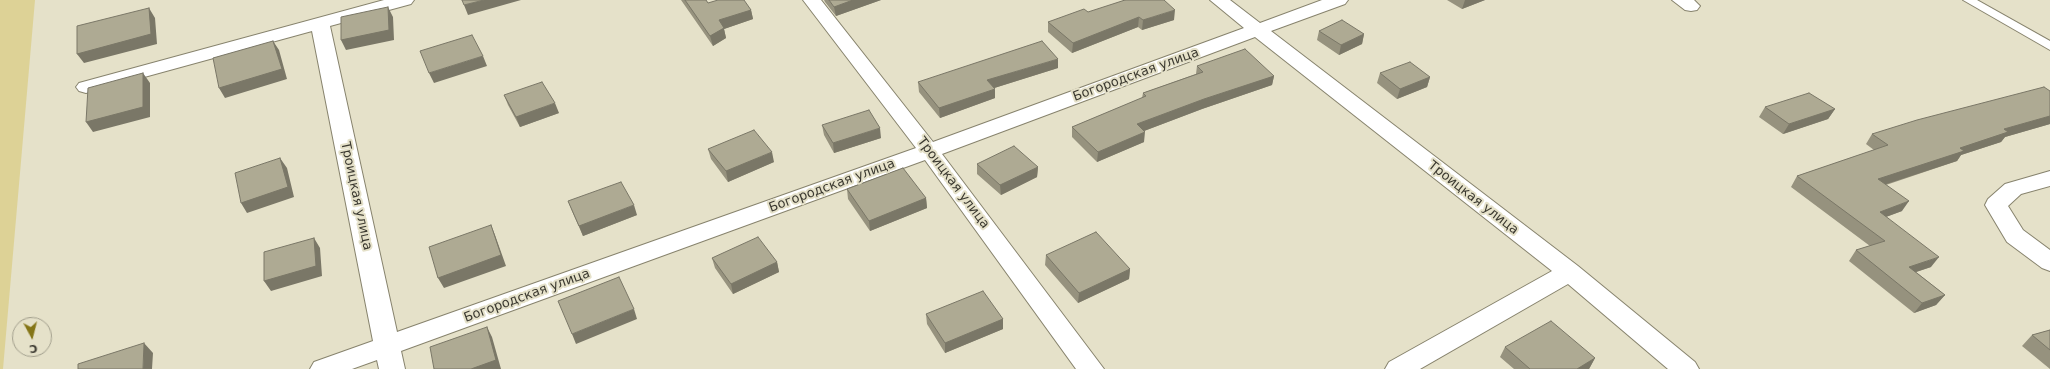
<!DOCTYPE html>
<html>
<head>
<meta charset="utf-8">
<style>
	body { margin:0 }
	#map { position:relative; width:2050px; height:369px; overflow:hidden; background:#e5e1c9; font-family:"DejaVu Sans",sans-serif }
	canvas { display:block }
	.north { position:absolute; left:12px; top:317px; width:40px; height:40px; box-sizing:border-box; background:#e5e1c9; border:1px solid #a19e8c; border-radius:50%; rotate:173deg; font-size:11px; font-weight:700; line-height:16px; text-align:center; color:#3b3930 }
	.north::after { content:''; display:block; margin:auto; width:14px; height:18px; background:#847517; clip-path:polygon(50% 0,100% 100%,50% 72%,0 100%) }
</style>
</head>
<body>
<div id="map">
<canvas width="2050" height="369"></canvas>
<div class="north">С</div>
</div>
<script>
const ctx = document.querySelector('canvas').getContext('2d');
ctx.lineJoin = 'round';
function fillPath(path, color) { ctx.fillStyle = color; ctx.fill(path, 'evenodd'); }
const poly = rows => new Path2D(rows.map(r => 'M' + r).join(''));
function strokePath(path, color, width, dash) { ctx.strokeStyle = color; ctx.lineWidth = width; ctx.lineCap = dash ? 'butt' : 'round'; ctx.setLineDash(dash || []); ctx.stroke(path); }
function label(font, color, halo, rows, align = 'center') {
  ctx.font = font + ' "DejaVu Sans",sans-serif'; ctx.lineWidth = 4; ctx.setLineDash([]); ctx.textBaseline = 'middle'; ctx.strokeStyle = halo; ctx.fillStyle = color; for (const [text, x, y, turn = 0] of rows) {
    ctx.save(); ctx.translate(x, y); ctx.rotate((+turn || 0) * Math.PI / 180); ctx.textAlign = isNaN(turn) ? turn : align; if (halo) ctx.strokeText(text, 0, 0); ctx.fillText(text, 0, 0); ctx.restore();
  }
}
const green = poly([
	[0,0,35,0,3,369,0,369]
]);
const service = poly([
	[1963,0,1977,0,2050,41,2050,50,1963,0]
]);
const minor = poly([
	[384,0,414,0,411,4,330,26,397,332,916,148,803,0,821,0,933,142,1244,28,1210,0,1230,0,1260,23,1322,0,1348,0,1345,4,1271,31,1578,266,1695,362,1699,369,1668,369,1568,284,1420,369,1385,369,1389,362,1552,271,1255,37,942,154,1104,369,1076,369,925,160,401,351,405,369,379,369,377,360,352,369,310,369,314,362,373,341,312,31,86,93,79,91,76,87,79,83,384,0],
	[1672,0,1694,0,1700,6,1697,10,1691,11,1685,10,1672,0],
	[2050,171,2050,186,2021,194,2008,206,2023,230,2050,250,2050,271,2042,268,2007,242,1985,205,1988,199,2005,184,2050,171]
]);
const wall = poly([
	[681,0,706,0,708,3,751,10,753,19,724,29,726,38,713,46],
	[824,0,881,0,836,16,825,2],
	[1447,0,1485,0,1462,9],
	[1088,12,1174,20,1142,30,1138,27,1072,53,1048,32,1048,22],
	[1319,31,1364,34,1362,44,1339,55,1317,40],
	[1197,66,1274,76,1272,85,1202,109,1144,131,1144,142,1097,162,1072,137,1072,127,1142,98,1143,93,1196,74],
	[1058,68,994,88,995,98,940,118,919,92,918,82],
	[1380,73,1430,77,1427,87,1397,99,1377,83],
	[2050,91,2050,124,2005,137,2001,142,1961,155,1957,161,1886,185,1902,211,1886,217,1931,267,1916,272,1945,295,1936,305,1914,313,1849,261,1856,250,1870,246,1791,187,1797,176,1874,150,1866,144,1872,134],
	[504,95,559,113,520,127,508,105],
	[1765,107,1835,109,1828,119,1783,134,1759,117],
	[822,125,881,138,834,153,824,135],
	[708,149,774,162,728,182,711,159],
	[977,164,1038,167,1037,177,1001,195,977,174],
	[847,189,926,198,927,208,870,231,848,199],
	[568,201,637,215,583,236,572,211],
	[1046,255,1130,269,1129,279,1078,303,1045,265],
	[712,258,777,262,779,272,733,294,715,268],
	[926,314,1003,319,1003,329,945,353,927,324],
	[2050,330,2050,369,2022,346,2032,335],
	[1505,347,1595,358,1589,369,1514,369,1500,357]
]);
const shadedWall = poly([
	[484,0,521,0,468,15,464,5],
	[853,0,881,0,836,16,834,7],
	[1465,0,1485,0,1462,9],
	[388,7,393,17,394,40,346,50,341,40],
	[149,8,155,18,157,44,84,63,77,54],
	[751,10,753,19,724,29,726,38,713,46,710,36,719,20],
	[1175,10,1174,20,1142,30,1143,20],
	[1139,17,1138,27,1072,53,1073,43],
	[1364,34,1362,44,1339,55,1341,45],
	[273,41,279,50,287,79,225,98,219,88],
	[483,56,487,66,434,83,429,73],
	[1058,59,1058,68,988,90,987,80],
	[143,73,150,83,150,117,93,132,86,122],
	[1274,76,1272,85,1202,109,1136,134,1137,124,1204,99],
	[1430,77,1427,87,1397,99,1400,89],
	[995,89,995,98,940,118,939,108],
	[555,103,559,113,520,127,516,117],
	[1835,109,1828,119,1783,134,1789,124],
	[2050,116,2050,124,2005,137,2001,142,1961,155,1957,161,1871,189,1878,179,1960,148,2004,129],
	[880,128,881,138,834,153,833,143],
	[1145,132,1144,142,1097,162,1098,152],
	[772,152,774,162,728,182,726,171],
	[280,158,287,168,294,197,247,213,241,203],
	[1038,167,1037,177,1001,195,1000,185],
	[926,198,927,208,870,231,869,221],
	[1909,201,1902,211,1872,222,1880,212],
	[634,205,637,215,583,236,579,226],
	[491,225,495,235,506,266,444,288,438,278],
	[314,238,320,248,322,276,271,291,264,281],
	[1939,257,1931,267,1901,277,1909,267],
	[777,262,779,272,733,294,731,284],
	[1130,269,1129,279,1078,303,1079,293],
	[1945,295,1936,305,1914,313,1922,303],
	[634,309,637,319,576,344,572,334],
	[1003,319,1003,329,945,353,945,343],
	[487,327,492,337,501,369,471,369],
	[144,343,153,353,152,369,143,369],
	[1595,358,1589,369,1577,369]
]);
const building = poly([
	[462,0,484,0,464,5,462,0],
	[685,0,706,0,708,3,718,0,744,0,751,10,719,20,724,28,710,36,685,0],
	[829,0,853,0,834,7,829,0],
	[1125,0,1164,0,1175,10,1143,20,1139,17,1073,43,1048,22,1084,9,1088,12,1125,0],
	[388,7,389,30,341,40,341,17,388,7],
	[149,8,151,34,77,54,77,26,149,8],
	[1342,20,1364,34,1341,45,1319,31,1342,20],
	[472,35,483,56,429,73,420,51,472,35],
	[273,41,282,69,219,88,213,58,273,41],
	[1042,41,1058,59,987,80,995,89,939,108,918,82,1042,41],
	[1245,49,1274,76,1204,99,1137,124,1145,132,1098,152,1072,127,1146,96,1143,93,1203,72,1197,66,1245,49],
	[1410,62,1430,77,1400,89,1380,73,1410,62],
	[143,73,143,107,86,122,88,88,143,73],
	[542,82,555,103,516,117,504,95,542,82],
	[2044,87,2050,91,2050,116,2004,129,2008,132,1960,148,1964,151,1878,179,1909,201,1880,212,1939,257,1909,267,1945,295,1922,303,1856,250,1885,241,1797,176,1888,145,1872,134,1917,120,2044,87],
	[1809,93,1835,109,1789,124,1765,107,1809,93],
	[869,110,880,128,833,143,822,125,869,110],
	[754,130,772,152,726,171,708,149,754,130],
	[1014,146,1038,167,1000,185,977,164,1014,146],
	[280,158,288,187,241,203,235,173,280,158],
	[903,168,926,198,869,221,847,189,903,168],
	[621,182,634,205,579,226,568,201,621,182],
	[491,225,501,255,438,278,429,247,491,225],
	[1096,232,1130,269,1079,293,1046,255,1096,232],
	[758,237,777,262,731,284,712,258,758,237],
	[314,238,316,266,264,281,264,252,314,238],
	[619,277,634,309,572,334,558,301,619,277],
	[983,291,1003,319,945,343,926,314,983,291],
	[1551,321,1595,358,1577,369,1530,369,1505,347,1551,321],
	[487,327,496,360,471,369,434,369,430,347,487,327],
	[2050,330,2050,350,2032,335,2050,330],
	[144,343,143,369,78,369,78,364,144,343]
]);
const streetNames = [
	["Богородская улица",1136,75,-20],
	["Троицкая улица",953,183,53],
	["Богородская улица",832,186,-20],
	["Троицкая улица",356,196,78],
	["Троицкая улица",1473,198,38],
	["Богородская улица",527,296,-20]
];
fillPath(green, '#ddd296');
strokePath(service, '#87836d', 2);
strokePath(minor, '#87836d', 2);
fillPath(service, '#fff');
fillPath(minor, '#fff');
fillPath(wall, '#96927e');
fillPath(shadedWall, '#7a7767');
fillPath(building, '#aeaa93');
strokePath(building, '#7a7767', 1);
label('13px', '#3b3930', '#e5e1c9', streetNames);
</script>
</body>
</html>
